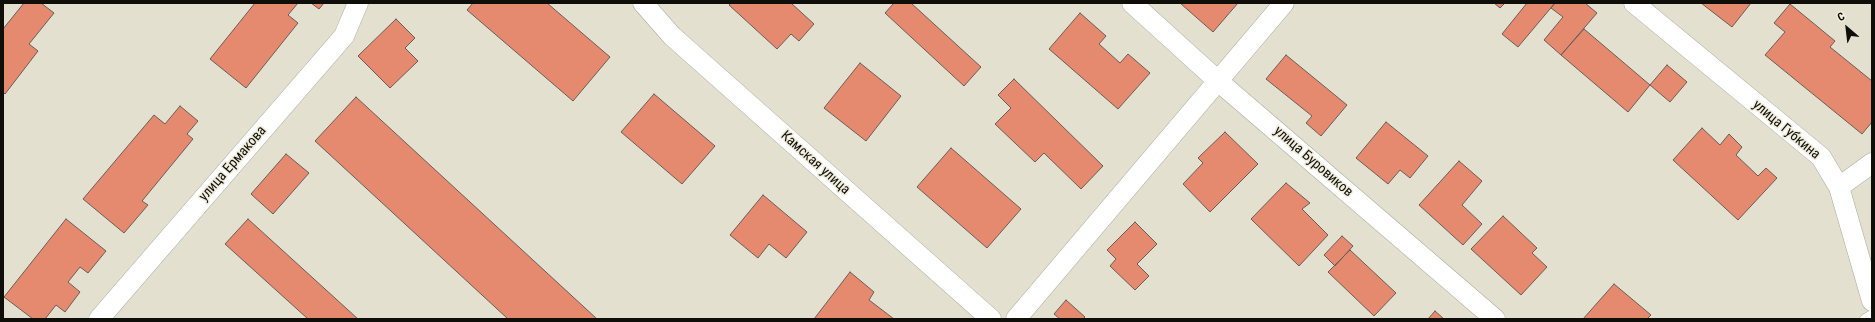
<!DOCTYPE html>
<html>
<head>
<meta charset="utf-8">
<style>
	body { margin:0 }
	#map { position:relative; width:1875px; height:322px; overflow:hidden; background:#e3e0d0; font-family:"Roboto Condensed",sans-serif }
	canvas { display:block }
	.frame { position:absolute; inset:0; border:4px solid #0f0e09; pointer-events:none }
	.north { position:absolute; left:1827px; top:8px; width:40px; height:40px; -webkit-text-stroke:3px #f0eddd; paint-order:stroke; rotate:332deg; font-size:11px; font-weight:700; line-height:16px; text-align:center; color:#0f0e09 }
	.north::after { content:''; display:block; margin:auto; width:14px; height:18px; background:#0f0e09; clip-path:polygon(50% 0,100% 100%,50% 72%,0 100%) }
</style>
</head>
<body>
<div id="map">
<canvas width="1875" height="322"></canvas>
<div class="frame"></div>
<div class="north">С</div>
</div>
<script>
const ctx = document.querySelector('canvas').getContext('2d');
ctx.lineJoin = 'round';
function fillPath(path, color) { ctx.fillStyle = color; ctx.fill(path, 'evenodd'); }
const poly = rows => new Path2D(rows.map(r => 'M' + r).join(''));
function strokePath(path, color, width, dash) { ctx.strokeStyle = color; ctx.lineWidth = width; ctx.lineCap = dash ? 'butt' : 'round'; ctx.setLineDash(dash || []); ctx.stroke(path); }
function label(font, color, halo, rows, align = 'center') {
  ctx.font = font + ' "Roboto Condensed",sans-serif'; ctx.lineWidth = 3; ctx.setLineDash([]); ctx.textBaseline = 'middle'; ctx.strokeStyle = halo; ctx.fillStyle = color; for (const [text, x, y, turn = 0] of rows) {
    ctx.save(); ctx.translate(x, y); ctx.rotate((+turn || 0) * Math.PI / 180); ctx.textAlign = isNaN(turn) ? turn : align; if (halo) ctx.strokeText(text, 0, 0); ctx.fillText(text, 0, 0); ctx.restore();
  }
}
const building = poly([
	[24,3,41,3,54,13,29,44,38,51,5,94,3,92,3,29,24,3],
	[255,3,298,3,288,15,298,23,246,88,210,59,255,3],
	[311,3,324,3,319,9,311,3],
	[473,3,547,3,610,57,573,101,467,10,473,3],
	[731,3,791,3,814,24,799,41,791,34,777,49,729,5,731,3],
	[894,3,911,3,981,67,964,86,885,13,894,3],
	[1180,3,1238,3,1213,32,1180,3],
	[1494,3,1505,3,1500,8,1494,3],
	[1527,3,1555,3,1518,47,1502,34,1527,3],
	[1555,3,1585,3,1597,13,1561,55,1544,40,1563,17,1551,8,1555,3],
	[1701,3,1751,3,1732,27,1701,3],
	[1790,4,1835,41,1830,47,1872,81,1872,122,1862,134,1765,55,1785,32,1774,23,1790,4],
	[1080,13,1106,36,1099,44,1120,63,1128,54,1150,73,1118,109,1049,49,1080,13],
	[396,19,415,38,405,48,418,61,390,88,358,56,396,19],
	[1584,29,1650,85,1628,112,1561,55,1584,29],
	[1286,55,1347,105,1321,136,1306,123,1312,116,1266,79,1286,55],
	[860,63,901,96,866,141,824,108,860,63],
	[1667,65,1687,82,1670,102,1650,85,1667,65],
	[1014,79,1103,166,1081,189,1044,153,1035,162,995,124,1011,108,998,95,1014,79],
	[654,94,715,146,682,184,621,132,654,94],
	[356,97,597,319,508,319,315,141,356,97],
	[180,106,198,121,187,134,193,139,142,201,148,205,124,233,83,199,154,115,165,124,180,106],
	[1386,122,1428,156,1410,178,1400,170,1388,184,1356,158,1386,122],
	[1702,128,1720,145,1729,134,1742,147,1736,155,1758,176,1766,168,1777,178,1738,220,1673,160,1702,128],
	[1225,132,1258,164,1210,212,1183,184,1203,163,1198,158,1225,132],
	[951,148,1021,209,987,248,917,187,951,148],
	[286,154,309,173,273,214,251,194,286,154],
	[1459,161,1482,181,1462,205,1482,224,1463,245,1419,205,1459,161],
	[1286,183,1310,203,1302,209,1328,235,1299,266,1251,219,1286,183],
	[763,195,807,232,786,258,769,244,758,258,730,235,763,195],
	[1503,216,1537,248,1532,253,1547,267,1521,295,1471,249,1503,216],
	[66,219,106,251,88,273,80,267,68,282,80,292,65,312,56,305,45,319,33,319,4,297,66,219],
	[248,219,358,319,308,319,225,244,248,219],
	[1135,222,1157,244,1137,264,1149,276,1135,290,1110,266,1116,259,1107,250,1135,222],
	[1342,236,1353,246,1335,266,1324,255,1342,236],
	[1350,250,1396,293,1374,316,1328,272,1350,250],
	[850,272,874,292,869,300,894,319,814,319,850,272],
	[1614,284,1651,315,1647,319,1583,319,1614,284],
	[1066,300,1085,317,1083,319,1060,319,1054,314,1066,300],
	[1435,311,1444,319,1428,319,1435,311]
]);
const service = poly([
	[1865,319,1872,315]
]);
const minor = poly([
	[643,3,672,36,991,319],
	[1132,3,1218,81,1495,319],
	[1634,3,1821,157,1839,187,1872,301],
	[1839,187,1872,163],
	[99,319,344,36,358,3],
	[1016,319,1284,3]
]);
const streetNames = [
	["улица Губкина",1786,130,40],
	["улица Буровиков",1313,162,41],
	["Камская улица",815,163,42],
	["улица Ермакова",233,164,-49]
];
fillPath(building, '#e58a6f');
strokePath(building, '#6b5b57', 1);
strokePath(service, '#adaa9b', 11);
strokePath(minor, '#adaa9b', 21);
strokePath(service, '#fff', 10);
strokePath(minor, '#fff', 20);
label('14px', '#0f0e09', '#f0eddd', streetNames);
</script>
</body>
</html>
